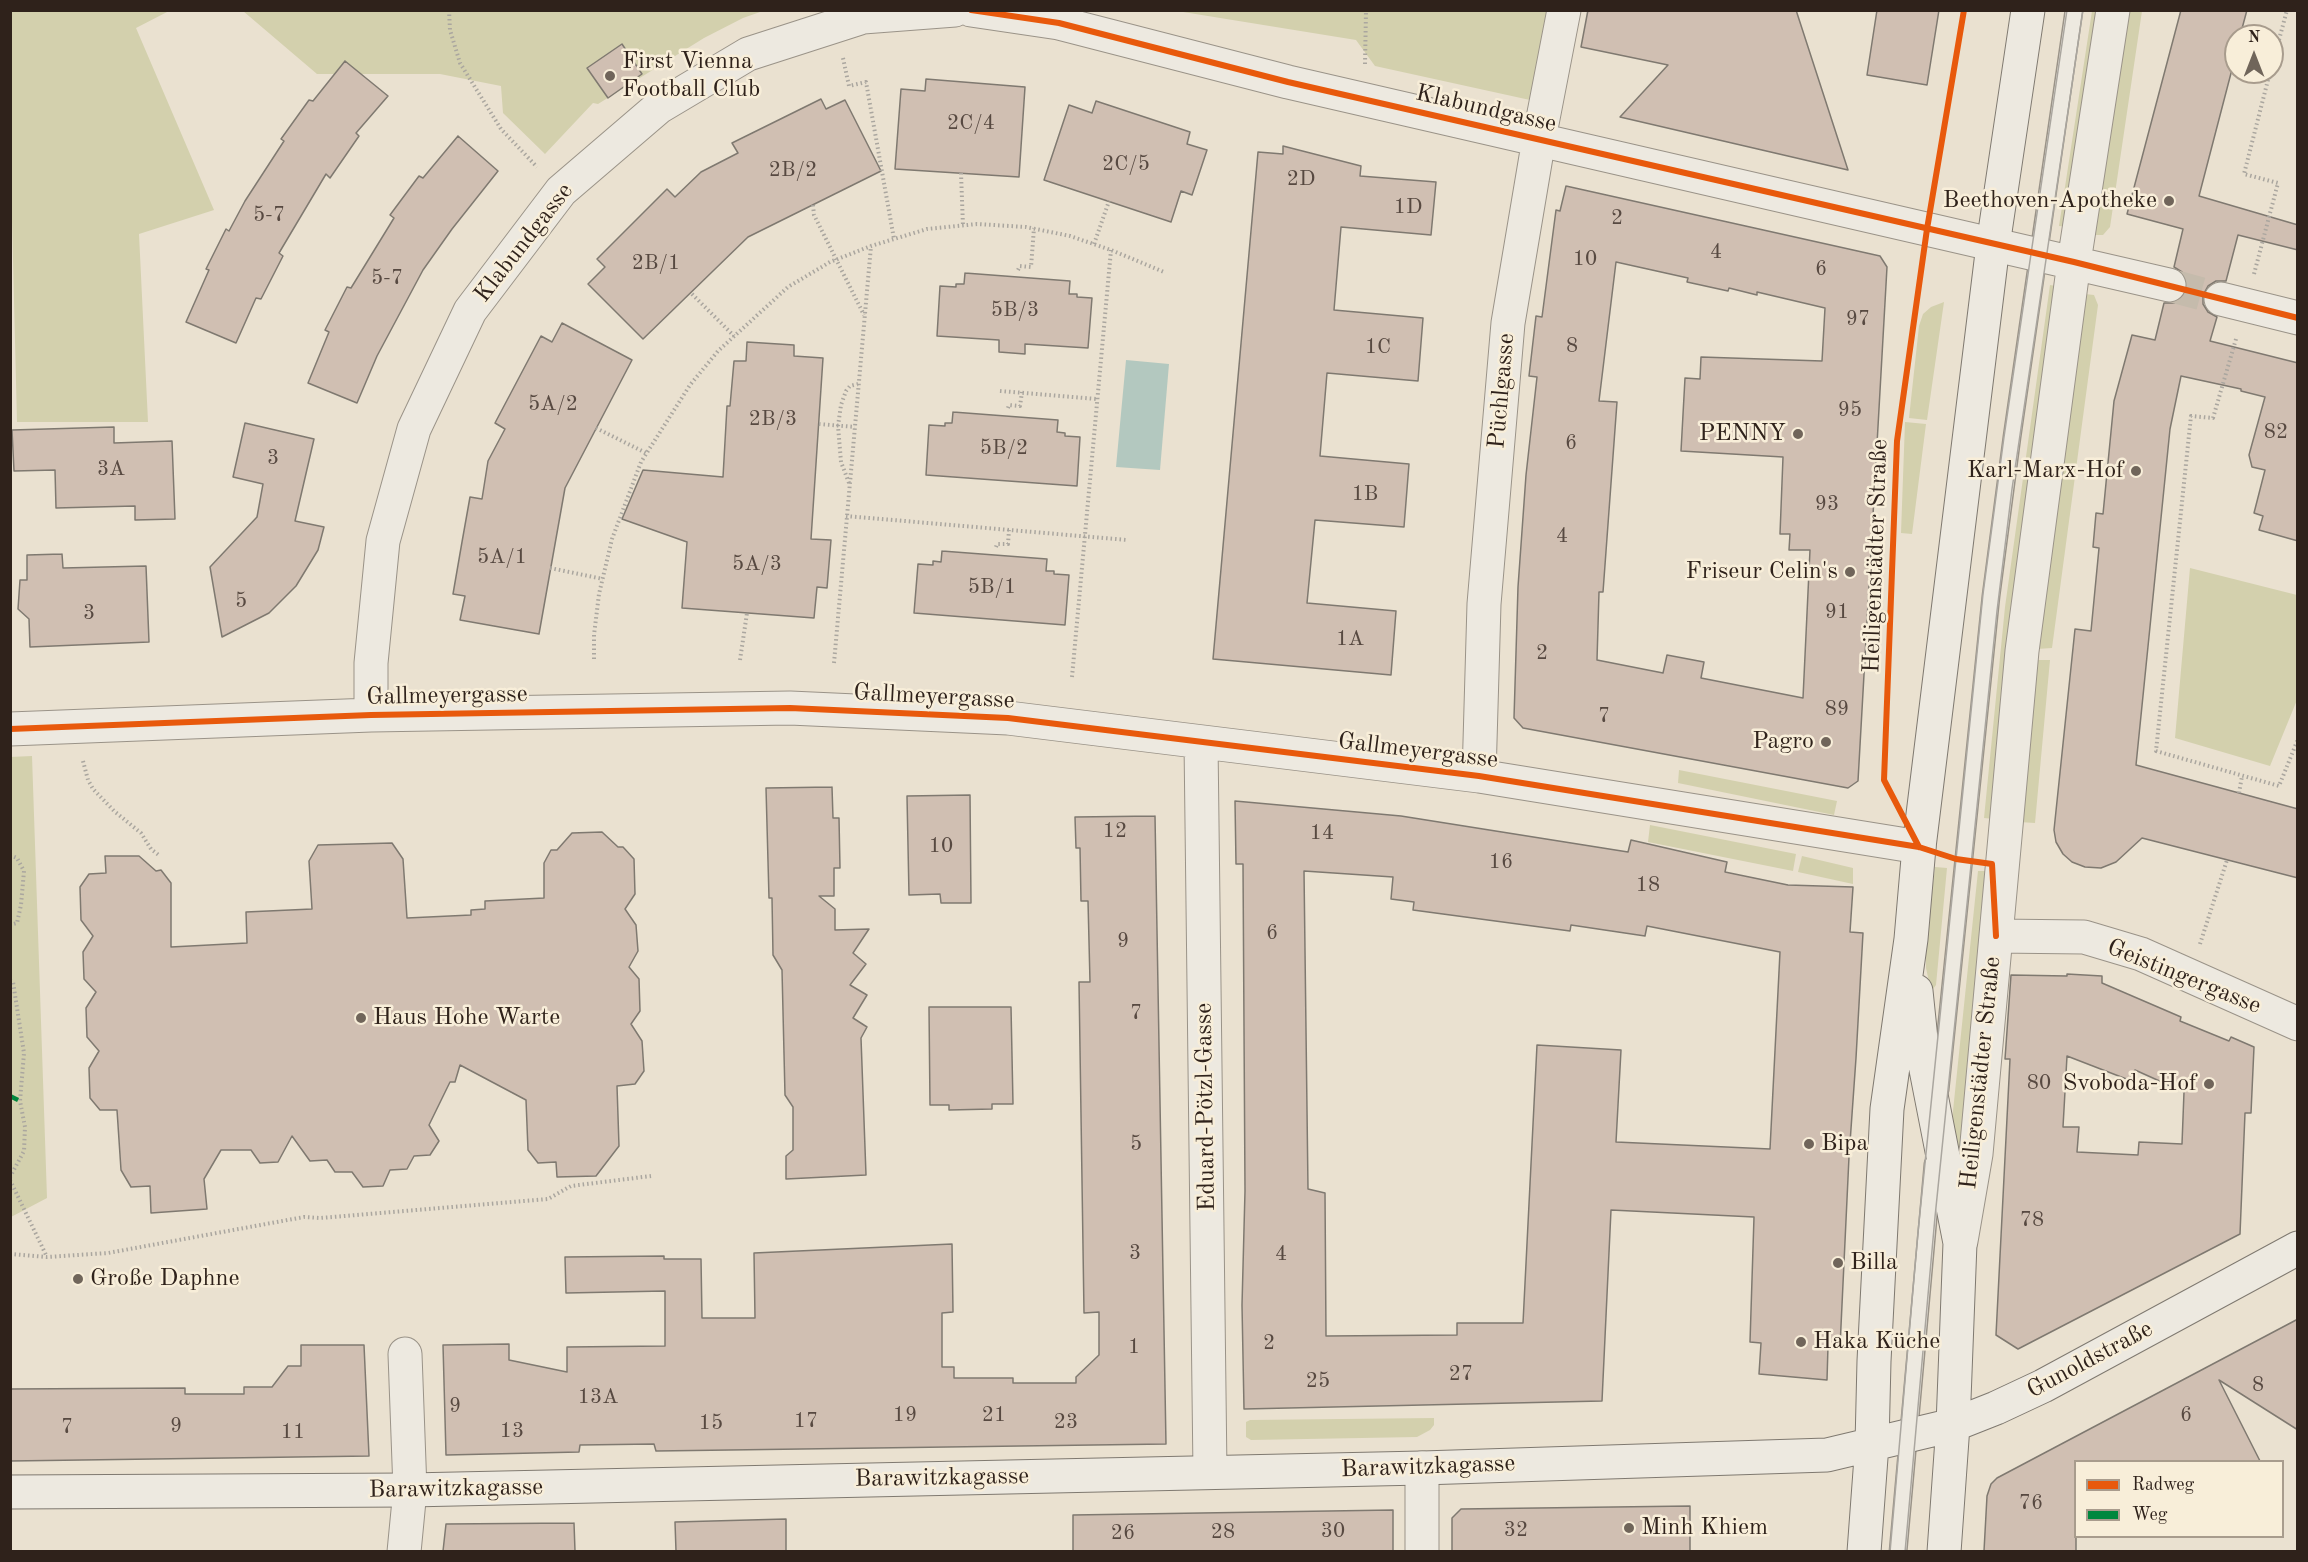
<!DOCTYPE html>
<html>
<head>
<meta charset="utf-8">
<style>
	body { margin:0 }
	#map { position:relative; width:2308px; height:1562px; overflow:hidden; background:#eae1d0; font-family:"Old Standard TT",serif }
	canvas { display:block }
	.frame { position:absolute; inset:0; border:12px solid #2f221b; pointer-events:none }
	.legend { position:absolute; left:2074px; top:1460px; width:210px; height:78px; box-sizing:border-box; background:#f8eed9; border:2px solid #a89c8d; margin:0; padding:8px 10px; list-style:none; font-size:18px; color:#2f221b }
	.legend li { display:flex; align-items:center; gap:12px; height:30px }
	.legend b { width:30px; border:2px solid #a89c8d }
	.north { position:absolute; left:2224px; top:24px; width:60px; height:60px; box-sizing:border-box; background:#f8eed9; border:2px solid #a89c8d; border-radius:50%; rotate:0deg; font-size:16px; font-weight:700; line-height:24px; text-align:center; color:#2f221b }
	.north::after { content:''; display:block; margin:auto; width:21px; height:27px; background:#70655a; clip-path:polygon(50% 0,100% 100%,50% 72%,0 100%) }
</style>
</head>
<body>
<div id="map">
<canvas width="2308" height="1562"></canvas>
<div class="frame"></div>
<ul class="legend">
<li><b style="height:8px;background:#e8590c"></b>Radweg</li>
<li><b style="height:8px;background:#00873e"></b>Weg</li>
</ul>
<div class="north">N</div>
</div>
<script>
const ctx = document.querySelector('canvas').getContext('2d');
ctx.lineJoin = 'round';
function fillPath(path, color) { ctx.fillStyle = color; ctx.fill(path, 'evenodd'); }
const poly = rows => new Path2D(rows.map(r => 'M' + r).join(''));
function strokePath(path, color, width, dash) { ctx.strokeStyle = color; ctx.lineWidth = width; ctx.lineCap = dash ? 'butt' : 'round'; ctx.setLineDash(dash || []); ctx.stroke(path); }
function label(font, color, halo, rows, align = 'center') {
  ctx.font = font + ' "Old Standard TT",serif'; ctx.lineWidth = 5; ctx.setLineDash([]); ctx.textBaseline = 'middle'; ctx.strokeStyle = halo; ctx.fillStyle = color; for (const [text, x, y, turn = 0] of rows) {
    ctx.save(); ctx.translate(x, y); ctx.rotate((+turn || 0) * Math.PI / 180); ctx.textAlign = isNaN(turn) ? turn : align; if (halo) ctx.strokeText(text, 0, 0); ctx.fillText(text, 0, 0); ctx.restore();
  }
}
const green = poly([
	[10,11,169,11,136,28,214,210,139,234,148,422,17,422,11,179],
	[243,11,763,11,743,18,704,38,598,104,593,103,545,154,503,113,501,86,440,74,317,74],
	[1177,11,1547,11,1530,100,1375,66,1356,40],
	[2092,11,2102,11,2070,227,2059,226],
	[2127,11,2142,11,2110,227,2103,235,2095,235],
	[2050,285,2061,287,1994,819,1984,818,2005,607],
	[2085,294,2094,295,2098,305,2052,648,2037,649],
	[1944,302,1927,420,1909,418,1919,326,1923,314,1931,307],
	[1905,422,1926,424,1912,534,1901,533],
	[2190,568,2297,595,2297,700,2270,766,2175,738],
	[2036,660,2050,660,2035,823,2019,822],
	[32,756,47,1198,11,1217,10,757],
	[1679,770,1837,801,1834,815,1678,783],
	[1650,825,1796,854,1793,871,1648,842],
	[1802,856,1853,868,1853,884,1798,872],
	[1935,867,1947,868,1936,985,1933,989,1929,982,1926,968,1926,944],
	[1978,871,1989,871,1966,1176,1951,1130],
	[1434,1418,1434,1425,1430,1430,1417,1437,1251,1440,1246,1437,1246,1422,1250,1420]
]);
const water = poly([
	[1126,360,1169,364,1160,470,1116,467]
]);
const building = poly([
	[1588,10,1796,10,1848,170,1620,117,1668,65,1581,47,1588,10],
	[1877,10,1939,10,1927,85,1867,75,1877,10],
	[2181,10,2247,10,2240,36,2236,36,2236,54,2199,196,2298,225,2298,250,2238,235,2226,281,2216,281,2208,286,2203,295,2203,304,2208,312,2217,317,2210,341,2298,363,2298,541,2259,530,2263,516,2254,513,2265,470,2252,467,2249,455,2265,397,2241,391,2241,389,2181,376,2170,429,2136,765,2298,809,2298,878,2142,838,2116,862,2101,868,2085,867,2072,862,2063,854,2056,842,2054,830,2075,629,2091,631,2099,548,2093,547,2096,513,2103,514,2114,401,2132,335,2155,340,2164,303,2174,303,2182,298,2187,289,2187,280,2182,272,2174,267,2183,229,2127,214,2181,10],
	[622,44,642,74,608,98,587,68,622,44],
	[345,61,388,96,356,133,359,136,330,178,326,174,279,253,283,256,261,299,256,298,236,343,186,322,209,270,206,269,226,229,229,231,245,201,284,141,281,139,309,100,313,101,345,61],
	[926,79,1025,87,1019,177,895,169,901,89,925,91,926,79],
	[821,99,826,109,845,100,881,171,748,237,643,339,588,284,605,267,597,259,667,189,675,197,701,172,738,153,732,143,821,99],
	[1096,101,1190,132,1187,144,1207,150,1192,195,1181,191,1171,222,1044,180,1069,105,1092,113,1096,101],
	[458,136,498,171,452,229,423,270,377,356,357,403,308,383,329,332,325,330,347,287,351,288,394,218,390,215,419,176,423,178,458,136],
	[1283,146,1361,166,1360,176,1436,182,1431,235,1341,227,1334,310,1423,318,1418,381,1327,373,1320,456,1409,464,1404,527,1315,520,1307,603,1396,611,1391,675,1213,659,1258,152,1283,154,1283,146],
	[1566,186,1880,256,1887,267,1858,781,1848,788,1523,728,1514,718,1518,587,1526,475,1537,377,1529,376,1536,316,1542,317,1556,210,1560,211,1566,186],
	[1616,262,1688,278,1687,282,1728,291,1729,288,1757,295,1757,292,1825,308,1822,361,1701,357,1700,379,1685,378,1681,451,1783,457,1780,534,1790,534,1789,550,1810,550,1803,698,1701,678,1704,662,1667,655,1663,673,1597,660,1599,592,1603,592,1617,402,1599,401,1616,262],
	[965,273,1070,281,1069,294,1077,294,1077,297,1092,298,1088,348,1025,344,1025,354,999,352,999,340,937,336,940,286,956,287,956,284,964,284,965,273],
	[562,323,632,360,565,488,539,634,460,620,465,596,453,594,462,542,470,497,482,499,488,461,505,429,495,423,541,336,552,342,562,323],
	[747,342,794,345,794,356,823,358,811,539,831,540,827,588,817,587,814,618,682,608,687,542,622,519,643,470,723,477,727,406,730,406,734,361,746,361,747,342],
	[953,412,1058,420,1057,432,1065,433,1065,436,1080,437,1077,486,926,475,929,425,945,426,945,423,952,423,953,412],
	[245,423,314,439,295,521,324,527,318,550,296,586,269,613,222,637,210,567,257,517,263,484,233,477,245,423],
	[114,427,114,443,172,441,175,519,135,520,135,506,56,508,55,470,14,471,12,430,114,427],
	[942,551,1047,559,1046,571,1054,571,1054,574,1069,575,1065,625,914,613,918,564,933,565,933,561,941,562,942,551],
	[62,554,63,568,146,566,149,642,30,647,29,619,18,609,20,580,27,580,27,555,62,554],
	[832,787,833,818,839,818,840,868,834,868,834,896,819,896,835,909,835,930,869,929,853,953,866,964,850,985,867,995,853,1018,867,1027,861,1038,866,1175,786,1179,786,1156,793,1150,793,1107,785,1095,782,970,773,955,772,898,769,898,766,788,832,787],
	[970,795,971,903,941,903,940,894,909,895,907,796,970,795],
	[1235,801,1401,816,1628,852,1631,840,1727,862,1725,872,1788,885,1853,887,1850,932,1863,933,1856,1058,1849,1157,1840,1347,1828,1346,1827,1380,1759,1374,1761,1343,1750,1342,1754,1217,1611,1210,1602,1401,1244,1409,1242,1305,1245,1191,1243,864,1236,864,1235,801],
	[1304,871,1393,877,1391,899,1414,902,1413,910,1570,931,1571,925,1645,936,1647,926,1780,952,1770,1149,1616,1142,1621,1050,1537,1045,1523,1323,1457,1323,1457,1335,1326,1336,1325,1193,1308,1189,1304,871],
	[1155,816,1166,1444,656,1451,654,1444,580,1445,579,1452,446,1455,443,1345,509,1344,509,1360,567,1372,567,1347,665,1346,665,1291,566,1293,565,1257,664,1256,664,1259,701,1259,702,1318,755,1318,754,1253,952,1244,953,1312,942,1313,942,1367,954,1367,954,1378,1013,1378,1013,1383,1076,1383,1076,1377,1099,1355,1099,1312,1084,1313,1079,982,1090,982,1088,901,1081,901,1080,848,1076,848,1075,817,1155,816],
	[602,832,618,847,623,847,634,859,635,894,625,909,636,925,638,951,629,967,639,979,640,1011,631,1024,642,1041,644,1071,635,1084,617,1086,619,1146,596,1176,557,1177,556,1162,538,1163,528,1150,526,1100,460,1065,455,1082,450,1082,429,1125,439,1141,430,1155,414,1156,407,1169,390,1170,383,1186,363,1187,352,1172,335,1172,327,1160,310,1161,292,1136,278,1162,260,1163,251,1150,221,1150,204,1179,207,1209,151,1213,150,1186,131,1187,121,1170,117,1110,100,1110,90,1098,89,1068,99,1051,87,1037,86,1008,96,992,84,979,83,952,93,936,81,920,80,887,89,874,106,873,105,856,139,856,156,871,161,870,171,883,171,947,247,943,246,912,312,909,309,861,318,845,392,843,403,859,407,918,471,915,471,910,485,909,485,901,544,898,544,863,551,850,557,850,572,833,602,832],
	[2067,974,2102,976,2102,983,2181,1017,2180,1021,2229,1041,2231,1037,2254,1047,2251,1113,2245,1113,2240,1234,2018,1349,1996,1335,2010,1059,2005,1059,2011,975,2067,976,2067,974],
	[2067,1056,2129,1080,2135,1070,2184,1092,2182,1144,2139,1142,2138,1155,2077,1152,2079,1127,2063,1127,2067,1056],
	[929,1007,1011,1007,1013,1104,992,1104,992,1109,949,1110,949,1105,930,1105,929,1007],
	[2298,1319,2298,1430,2219,1380,2260,1461,2076,1461,2076,1551,1984,1551,1987,1496,1991,1484,1997,1478,2298,1319],
	[301,1345,364,1345,369,1456,10,1461,10,1389,185,1388,185,1394,244,1394,244,1387,272,1387,288,1366,301,1366,301,1345],
	[1690,1506,1690,1551,1452,1551,1452,1518,1461,1509,1690,1506],
	[1393,1510,1393,1551,1073,1551,1073,1515,1393,1510],
	[786,1519,786,1551,676,1551,675,1522,786,1519],
	[574,1523,575,1551,443,1551,446,1524,574,1523]
]);
const minorTunnel = poly([
	[2169,285,2221,299]
]);
const path = poly([
	[449,10,450,30,460,63,501,129,537,167],
	[843,58,849,86,866,82,894,239],
	[1365,64,1366,10],
	[2272,66,2287,10],
	[961,173,963,226],
	[813,205,814,215,864,315],
	[1094,244,1109,201],
	[1018,270,1020,266,1031,267,1034,228],
	[2254,274,2278,183,2244,174,2270,72],
	[692,294,734,336],
	[2236,339,2213,418,2191,416,2156,751,2279,786,2298,739],
	[1000,391,1097,399],
	[1008,408,1009,405,1020,406,1022,392],
	[819,424,855,427],
	[596,428,646,453],
	[849,483,841,462,838,426,841,405,846,391,850,386,858,384],
	[846,516,1127,540],
	[996,547,997,544,1008,544,1009,530],
	[550,568,603,579],
	[594,659,594,635,599,594,612,539,641,462,690,385,718,351,788,287,830,262,871,246,927,229,977,224,1026,227,1070,236,1111,250,1164,272],
	[740,660,747,613],
	[834,663,871,246],
	[1072,677,1111,250],
	[83,761,88,780,93,789,114,811,141,833,151,849,160,856],
	[2239,793,2242,776],
	[10,855,17,858,24,871,21,905,17,923,10,925],
	[2200,944,2227,860],
	[10,980,13,982,24,1053,20,1101,25,1127,24,1151,10,1177],
	[10,1180,47,1257],
	[10,1254,47,1257,108,1253,304,1217,320,1218,548,1199,571,1186,651,1176]
]);
const service = poly([
	[1940,1090,1991,596,2012,437,2074,10],
	[1898,1552,1933,1164]
]);
const minor = poly([
	[971,10,1059,23,1288,82,2169,285],
	[2221,299,2298,318],
	[371,715,371,663,383,541,414,429,470,311,561,191,659,107,748,54,863,17,955,10],
	[10,729,371,715,790,708,1008,718,1479,776,1919,847],
	[1201,742,1210,1472],
	[1479,776,1484,604,1508,323,1539,139,1564,10],
	[1996,936,2084,937,2141,954,2298,1024],
	[1961,1241,1976,1154,2022,651,2074,262,2113,10],
	[1422,1468,1422,1552],
	[404,1552,410,1490,405,1354]
]);
const secondary = poly([
	[1916,991,1922,1049,1960,1243,1953,1425,1944,1552],
	[10,1492,410,1490,1422,1468,1827,1455,1953,1425,1996,1408,2043,1386,2298,1248],
	[1864,1552,1872,1444,1874,1361,1887,1109,1911,939,1919,847,1993,245,2028,10]
]);
const tram = poly([
	[1890,1552,1918,1232,1983,594,2004,437,2067,10],
	[1905,1552,1935,1217,1997,611,2012,489,2083,10]
]);
const quiet = poly([
	[10,1096,20,1101]
]);
const cycleway = poly([
	[971,10,1059,23,1288,82,2074,262,2298,318],
	[10,729,371,715,790,708,1008,718,1479,776,1919,847,1956,859,1992,864,1996,936],
	[1919,847,1884,780,1897,441,1927,229,1964,10]
]);
const markers = [
	[610,76,6,"#70655a"],
	[2169,201,6,"#70655a"],
	[1798,434,6,"#70655a"],
	[2136,471,6,"#70655a"],
	[1850,572,6,"#70655a"],
	[1826,742,6,"#70655a"],
	[361,1018,6,"#70655a"],
	[2209,1084,6,"#70655a"],
	[1809,1144,6,"#70655a"],
	[1838,1263,6,"#70655a"],
	[78,1279,6,"#70655a"],
	[1801,1342,6,"#70655a"],
	[1629,1528,6,"#70655a"]
];
const numberNames = [
	["2C/4",971,123],
	["2C/5",1126,164],
	["2B/2",793,170],
	["2D",1301,179],
	["1D",1408,207],
	["5-7",269,215],
	["2",1617,218],
	["4",1716,252],
	["10",1585,259],
	["2B/1",656,263],
	["6",1821,269],
	["5-7",387,278],
	["5B/3",1015,310],
	["97",1858,319],
	["8",1572,346],
	["1C",1378,347],
	["5A/2",553,404],
	["95",1850,410],
	["2B/3",773,419],
	["82",2276,432],
	["6",1571,443],
	["5B/2",1004,448],
	["3",273,458],
	["3A",111,469],
	["1B",1365,494],
	["93",1827,504],
	["4",1562,536],
	["5A/1",502,557],
	["5A/3",757,564],
	["5B/1",992,587],
	["5",241,601],
	["91",1837,612],
	["3",89,613],
	["1A",1350,639],
	["2",1542,653],
	["89",1837,709],
	["7",1604,716],
	["12",1115,831],
	["14",1322,833],
	["10",941,846],
	["16",1501,862],
	["18",1648,885],
	["6",1272,933],
	["9",1123,941],
	["7",1136,1013],
	["80",2039,1083],
	["5",1136,1144],
	["78",2032,1220],
	["3",1135,1253],
	["4",1281,1254],
	["2",1269,1343],
	["1",1134,1347],
	["27",1461,1374],
	["25",1318,1381],
	["8",2258,1385],
	["13A",598,1397],
	["9",455,1406],
	["19",905,1415],
	["21",994,1415],
	["6",2186,1415],
	["17",806,1421],
	["23",1066,1422],
	["15",711,1423],
	["9",176,1426],
	["7",67,1427],
	["13",512,1431],
	["11",293,1432],
	["76",2031,1503],
	["32",1516,1530],
	["30",1333,1531],
	["28",1223,1532],
	["26",1123,1533]
];
const poiNames = [
	["First Vienna",622,62],
	["Football Club",622,90],
	["Beethoven-Apotheke",2157,201,"right"],
	["PENNY",1786,434,"right"],
	["Karl-Marx-Hof",2124,471,"right"],
	["Friseur Celin's",1838,572,"right"],
	["Pagro",1814,742,"right"],
	["Haus Hohe Warte",373,1018],
	["Svoboda-Hof",2197,1084,"right"],
	["Bipa",1821,1144],
	["Billa",1850,1263],
	["Große Daphne",90,1279],
	["Haka Küche",1813,1342],
	["Minh Khiem",1641,1528]
];
const streetNames = [
	["Klabundgasse",1486,109,13],
	["Klabundgasse",524,243,-52],
	["Püchlgasse",1502,391,-85],
	["Heiligenstädter Straße",1876,556,-88],
	["Gallmeyergasse",447,696,-1],
	["Gallmeyergasse",934,697,3],
	["Gallmeyergasse",1418,751,7],
	["Geistingergasse",2184,977,22],
	["Heiligenstädter Straße",1981,1073,-84],
	["Eduard-Pötzl-Gasse",1206,1107,-91],
	["Gunoldstraße",2090,1360,-28],
	["Barawitzkagasse",1428,1467,-2],
	["Barawitzkagasse",942,1478,-1],
	["Barawitzkagasse",456,1489,-1]
];
fillPath(green, '#d3d0ad');
fillPath(water, '#b3c8bf');
fillPath(building, '#d0bfb2');
strokePath(building, '#7f7970', 1.5);
strokePath(minorTunnel, '#c5bbac', 33, [33, 16]);
strokePath(service, '#9a9388', 19);
strokePath(minor, '#9a9388', 35);
strokePath(secondary, '#7f7970', 35);
strokePath(path, '#aaa69f', 4, [1.5, 3]);
strokePath(service, '#ede9e0', 16);
strokePath(minor, '#ede9e0', 33);
strokePath(secondary, '#ede9e0', 33);
strokePath(tram, '#aaa69f', 1.5);
strokePath(quiet, '#00873e', 4.5, [9, 4.5]);
strokePath(cycleway, '#e8590c', 6);
for (const [x, y, r, color] of markers) { const dot = new Path2D(); dot.arc(x, y, r, 0, 2 * Math.PI); ctx.fillStyle = color; ctx.fill(dot); strokePath(dot, '#f8eed9', 2); }
label('21px', '#574941', null, numberNames);
label('24px', '#2f221b', '#f8eed9', poiNames, 'left');
label('24px', '#2f221b', '#f8eed9', streetNames);
</script>
</body>
</html>
